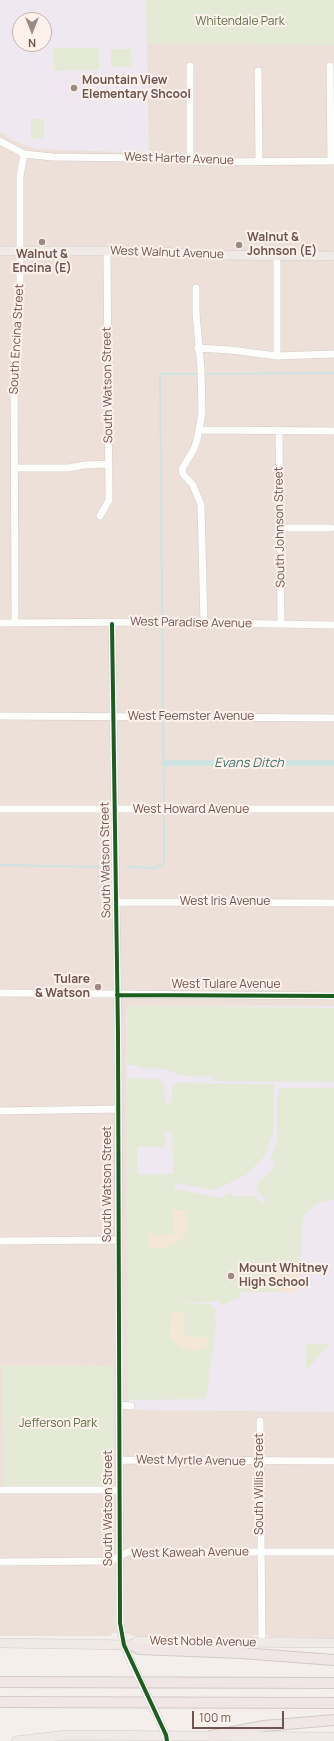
<!DOCTYPE html>
<html>
<head>
<meta charset="utf-8">
<style>
	body { margin:0 }
	#map { position:relative; width:334px; height:1741px; overflow:hidden; background:#f4efea; font-family:Manrope,sans-serif }
	canvas { display:block }
	.north { position:absolute; left:12px; top:12px; width:40px; height:40px; box-sizing:border-box; background:#fdf2eb; border:1px solid #c4b2ac; border-radius:50%; rotate:180deg; font-size:11px; font-weight:700; line-height:16px; text-align:center; color:#6f534e }
	.north::after { content:''; display:block; margin:auto; width:14px; height:18px; background:#9e8a85; clip-path:polygon(50% 0,100% 100%,50% 72%,0 100%) }
	.scale { position:absolute; left:192px; top:1711px; width:92px; height:18px; box-sizing:border-box; border:2px solid #6f534e; border-top:0; padding-left:5px; font-size:12px; line-height:14px; white-space:nowrap; color:#6f534e; -webkit-text-stroke:3px #fdf2eb; paint-order:stroke }
</style>
</head>
<body>
<div id="map">
<canvas width="334" height="1741"></canvas>
<div class="north">N</div>
<div class="scale">100 m</div>
</div>
<script>
const ctx = document.querySelector('canvas').getContext('2d');
ctx.lineJoin = 'round';
function fillPath(path, color) { ctx.fillStyle = color; ctx.fill(path, 'evenodd'); }
const poly = rows => new Path2D(rows.map(r => 'M' + r).join(''));
function strokePath(path, color, width, dash) { ctx.strokeStyle = color; ctx.lineWidth = width; ctx.lineCap = dash ? 'butt' : 'round'; ctx.setLineDash(dash || []); ctx.stroke(path); }
function label(font, color, halo, rows, align = 'center') {
  ctx.font = font + ' Manrope,sans-serif'; ctx.lineWidth = 4; ctx.setLineDash([]); ctx.textBaseline = 'middle'; ctx.strokeStyle = halo; ctx.fillStyle = color; for (const [text, x, y, turn = 0] of rows) {
    ctx.save(); ctx.translate(x, y); ctx.rotate((+turn || 0) * Math.PI / 180); ctx.textAlign = isNaN(turn) ? turn : align; if (halo) ctx.strokeText(text, 0, 0); ctx.fillText(text, 0, 0); ctx.restore();
  }
}
const residential = poly([
	[0,0,334,0,334,1638,270,1637,268,1635,254,1635,252,1637,132,1636,129,1634,113,1633,110,1636,0,1636],
	[20,20,44,20,44,44,20,44]
]);
const education = poly([
	[0,0,146,0,149,153,36,149,12,140,0,132],
	[20,20,44,20,44,44,20,44],
	[130,1005,334,1006,334,1412,129,1410,126,1009]
]);
const green = poly([
	[146,0,334,0,334,45,147,44],
	[54,48,99,48,99,70,54,71],
	[111,49,131,49,132,67,111,67],
	[31,119,44,119,44,138,31,138],
	[135,1005,334,1008,334,1082,214,1081,214,1077,185,1076,163,1069,139,1068,138,1065,127,1065,127,1010,130,1006],
	[127,1078,159,1079,164,1084,165,1103,172,1103,172,1088,176,1083,274,1084,274,1130,264,1157,246,1175,215,1190,174,1183,175,1189,221,1198,230,1192,233,1196,254,1196,262,1203,266,1199,257,1190,257,1184,276,1165,270,1158,277,1143,277,1094,279,1094,279,1088,334,1088,334,1199,316,1204,304,1216,301,1232,300,1288,295,1292,241,1292,239,1298,221,1305,216,1299,213,1302,176,1304,210,1304,215,1309,216,1327,206,1399,128,1400],
	[165,1132,172,1132,173,1174,137,1175,137,1147,165,1147],
	[306,1344,330,1344,308,1368,306,1368],
	[2,1365,113,1366,113,1482,112,1486,108,1487,4,1488]
]);
const sand = poly([
	[171,1210,184,1210,186,1214,188,1227,182,1238,174,1245,159,1249,148,1246,148,1232,152,1235,171,1235,173,1233,173,1214],
	[281,1260,292,1261,299,1270,299,1288,295,1292,277,1291,270,1286,268,1281,269,1269,272,1265],
	[172,1312,186,1312,184,1316,184,1335,186,1337,208,1337,208,1348,193,1351,183,1348,177,1344,172,1338,169,1331]
]);
const stream = poly([
	[203,374,334,373],
	[163,715,160,374,199,374],
	[163,719,164,801],
	[0,865,107,867],
	[126,867,156,868,164,863,164,818]
]);
const canal = poly([
	[164,763,334,763]
]);
const minor = poly([
	[190,66,190,160],
	[330,66,331,161],
	[258,71,259,161],
	[0,141,24,154,20,176,20,323,14,357,15,623],
	[24,154,52,157,148,158,208,162,334,161],
	[196,288,196,313,201,369,202,413,197,440,194,449,182,469,183,474,193,485,201,505,204,624],
	[198,348,231,350,277,356,334,354],
	[277,356,277,255],
	[200,430,334,431],
	[279,430,281,624],
	[15,468,68,468,85,465,109,464],
	[100,516,109,500,107,251],
	[280,528,331,528],
	[0,623,157,622,334,625],
	[112,624,118,1034,120,1623,124,1645,132,1664],
	[0,716,334,718],
	[0,809,334,809],
	[116,902,334,903],
	[0,993,334,996],
	[0,1111,118,1109],
	[0,1241,118,1240],
	[119,1405,131,1406],
	[260,1421,262,1643],
	[119,1460,334,1461],
	[0,1490,119,1490],
	[0,1562,111,1561,128,1552,334,1552],
	[157,1715,166,1735,167,1741]
]);
const major = poly([
	[0,251,139,251,213,255,334,256],
	[0,1643,132,1645,138,1641,334,1643],
	[16,1741,66,1735,334,1737]
]);
const highway = poly([
	[132,1645,139,1649,241,1653,334,1660],
	[0,1682,334,1683],
	[0,1702,334,1703],
	[211,1736,264,1726,334,1720]
]);
const minorBridge = poly([
	[132,1664,157,1715]
]);
const cycleway = poly([
	[112,624,118,1034,120,1623,124,1645,166,1735,167,1741],
	[117,995,334,996]
]);
const markers = [
	[74,88,4,"#9e8a85"],
	[42,242,4,"#9e8a85"],
	[239,245,4,"#9e8a85"],
	[98,987,4,"#9e8a85"],
	[231,1276,4,"#9e8a85"]
];
const parkNames = [
	["Whitendale Park",240,22],
	["Jefferson Park",58,1424]
];
const poiNames = [
	["Mountain View",82,81],
	["Elementary Shcool",82,95],
	["Walnut &",247,238],
	["Johnson (E)",247,252],
	["Walnut &",42,255,"center"],
	["Encina (E)",42,269,"center"],
	["Tulare",90,980,"right"],
	["& Watson",90,994,"right"],
	["Mount Whitney",239,1269],
	["High School",239,1283]
];
const streetNames = [
	["West Harter Avenue",179,159,2],
	["West Walnut Avenue",167,253,2],
	["South Encina Street",17,339,-87],
	["South Watson Street",108,385,-91],
	["South Johnson Street",280,527,-91],
	["West Paradise Avenue",191,623,1],
	["West Feemster Avenue",191,717],
	["West Howard Avenue",191,810],
	["South Watson Street",106,860,-91],
	["West Iris Avenue",225,902],
	["West Tulare Avenue",226,985],
	["South Watson Street",108,1184,-90],
	["West Myrtle Avenue",191,1461,1],
	["South Willis Street",260,1484,-90],
	["South Watson Street",109,1508,-90],
	["West Kaweah Avenue",190,1553,-1],
	["West Noble Avenue",203,1642,1]
];
const waterNames = [
	["Evans Ditch",249,763]
];
fillPath(residential, '#ede0d8');
fillPath(education, '#efe8f0');
fillPath(green, '#e5ead6');
fillPath(sand, '#f5e7d5');
strokePath(stream, '#cde4e2', 2);
strokePath(canal, '#cde4e2', 6);
strokePath(minor, '#d3ccc8', 8);
strokePath(major, '#d3cac7', 10);
strokePath(highway, '#d3cac7', 12);
strokePath(minor, '#fdfdfc', 7);
strokePath(major, '#f0eae6', 9);
strokePath(highway, '#efe6e5', 10);
strokePath(minorBridge, '#d3ccc8', 8, []);
strokePath(minorBridge, '#fdfdfc', 7);
strokePath(cycleway, '#1b5e20', 4);
for (const [x, y, r, color] of markers) { const dot = new Path2D(); dot.arc(x, y, r, 0, 2 * Math.PI); ctx.fillStyle = color; ctx.fill(dot); strokePath(dot, '#fdf2eb', 1.5); }
label('12px', '#5d7347', '#fdf2eb', parkNames);
label('bold 12px', '#6f534e', '#fdf2eb', poiNames, 'left');
label('12px', '#6f534e', '#fdf2eb', streetNames);
label('italic 13px', '#447272', '#fdf2eb', waterNames);
</script>
</body>
</html>
